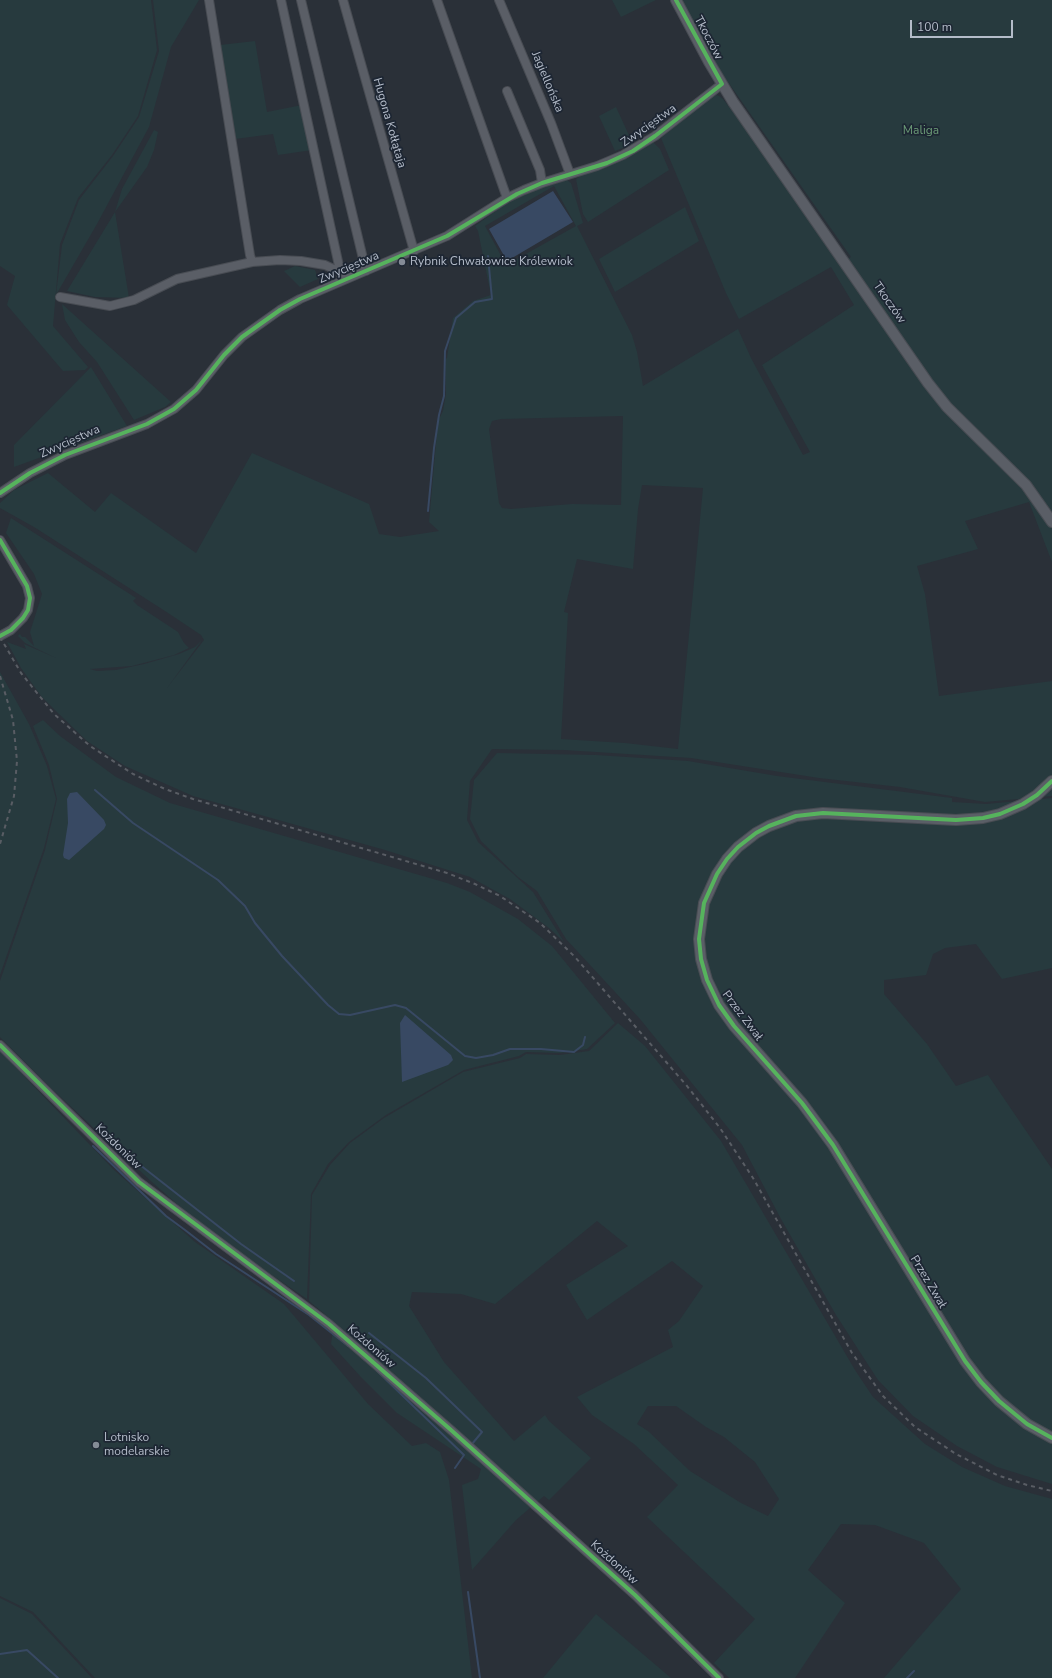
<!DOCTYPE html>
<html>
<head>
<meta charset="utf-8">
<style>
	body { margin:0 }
	#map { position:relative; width:1052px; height:1678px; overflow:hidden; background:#2a3038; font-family:"Nunito Sans",sans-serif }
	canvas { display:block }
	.scale { position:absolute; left:910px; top:20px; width:103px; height:18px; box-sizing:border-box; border:2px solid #b4bcc9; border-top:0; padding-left:5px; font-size:12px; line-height:14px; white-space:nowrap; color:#b4bcc9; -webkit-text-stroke:3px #1d2633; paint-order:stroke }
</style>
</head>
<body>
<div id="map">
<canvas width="1052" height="1678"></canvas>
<div class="scale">100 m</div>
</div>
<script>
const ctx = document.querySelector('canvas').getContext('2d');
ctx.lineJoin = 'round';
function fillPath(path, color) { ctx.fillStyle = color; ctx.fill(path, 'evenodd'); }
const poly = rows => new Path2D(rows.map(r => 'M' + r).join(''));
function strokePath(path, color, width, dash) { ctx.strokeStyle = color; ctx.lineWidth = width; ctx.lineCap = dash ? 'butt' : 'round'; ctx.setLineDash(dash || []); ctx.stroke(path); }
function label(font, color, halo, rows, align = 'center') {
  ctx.font = font + ' "Nunito Sans",sans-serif'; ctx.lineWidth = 3.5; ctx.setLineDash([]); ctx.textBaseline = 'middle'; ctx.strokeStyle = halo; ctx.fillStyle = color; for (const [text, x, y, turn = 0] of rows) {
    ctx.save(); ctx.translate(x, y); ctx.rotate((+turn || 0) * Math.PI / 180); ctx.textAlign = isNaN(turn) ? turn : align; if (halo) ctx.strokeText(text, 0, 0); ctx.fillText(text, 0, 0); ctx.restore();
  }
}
const green = poly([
	[0,0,151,0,157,50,138,116,112,155,78,198,60,244,53,326,88,367,85,370,63,371,7,305,15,276,0,266],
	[153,0,199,0,171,47,149,127,97,224,56,295,62,245,79,200,113,156,139,117,159,51],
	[612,0,656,0,621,17],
	[681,0,1052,0,1052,562,1029,502,965,521,978,549,917,566,925,594,939,696,1052,681,1052,796,985,802,900,787,819,778,691,758,564,750,492,749,470,781,467,820,478,842,533,892,564,942,549,928,510,899,470,877,385,850,193,796,125,766,87,741,59,714,41,696,21,668,7,642,26,649,24,644,56,658,25,643,18,636,20,634,22,637,25,637,34,646,30,632,42,594,34,574,6,533,11,518,136,598,133,601,137,605,178,632,184,643,189,648,174,655,132,666,90,669,97,671,116,670,144,664,179,654,195,647,202,640,167,688,204,640,201,635,165,611,34,527,0,508,0,503,14,490,48,473,95,512,111,493,196,553,252,453,369,504,379,534,400,537,439,531,429,522,438,421,443,411,446,394,445,360,447,358,453,318,473,301,491,295,478,231,475,226,508,202,536,190,567,180,571,183,583,223,577,226,632,335,637,352,643,386,738,329,751,358,803,455,810,452,762,365,854,305,831,267,739,319,726,293,705,243,661,138,709,98,716,95,719,96,723,99,754,140,840,263,851,257,721,72],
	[554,186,576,226,506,265,485,226],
	[623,416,621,505,572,504,511,509,502,508,499,503,489,429,492,421,501,419],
	[642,485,703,488,678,749,625,743,561,739,568,613,564,612,577,559,633,569,638,509],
	[255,41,267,112,302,105,312,150,278,155,273,134,235,139,220,45],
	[616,107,633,144,615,151,599,116],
	[154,130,158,132,154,150,147,167,115,212,129,298,95,297,67,291,115,212,122,189],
	[653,142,660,149,669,170,588,222,583,214,576,179,581,175,617,162],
	[685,207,699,241,615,292,599,259],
	[295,266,315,270,318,279,300,287,284,271],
	[62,304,171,402,165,407,134,420,97,362,79,342,65,320],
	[91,367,127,426,14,467,14,445],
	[0,672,29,724,47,766,56,799,44,848,0,975],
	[43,720,60,736,116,777,170,803,447,883,470,892,518,919,552,946,615,1023,587,1049,560,1053,526,1052,519,1056,464,1070,386,1115,349,1142,328,1164,311,1194,307,1299,242,1255,193,1218,153,1183,53,1090,0,1037,0,981,45,850,57,799,49,765,33,726],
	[497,753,596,755,688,761,777,776,952,798,952,802,986,804,1052,798,1052,968,1002,979,976,944,945,948,933,954,926,975,884,980,884,994,927,1044,956,1086,988,1075,1052,1169,1052,1484,997,1467,957,1446,913,1416,878,1380,836,1315,781,1219,742,1145,640,1019,566,939,537,891,518,877,481,841,470,819,474,780],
	[618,1023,645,1046,721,1141,855,1370,873,1397,925,1444,962,1467,1005,1486,1052,1499,1052,1678,884,1678,961,1589,924,1543,875,1525,841,1524,808,1570,845,1603,795,1678,729,1678,714,1663,755,1619,647,1517,678,1485,634,1444,592,1415,577,1397,673,1347,668,1330,679,1321,703,1286,672,1261,587,1320,566,1285,628,1246,597,1221,495,1304,461,1294,412,1292,409,1306,444,1362,514,1441,545,1415,549,1421,591,1458,549,1500,544,1496,516,1520,472,1570,462,1485,478,1479,481,1469,397,1413,360,1376,331,1344,334,1322,309,1301,312,1195,330,1165,350,1143,384,1118,463,1072,520,1058,526,1054,560,1055,589,1051],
	[648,1406,676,1406,706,1427,724,1437,755,1462,779,1499,768,1516,741,1503,690,1471,648,1431,637,1424],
	[0,1051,114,1170,195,1242,284,1304,368,1404,412,1446,426,1443,440,1452,449,1480,472,1678,95,1678,33,1612,0,1596],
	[0,1598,32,1614,92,1678,0,1678],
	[596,1614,671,1678,543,1678]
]);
const water = poly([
	[553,191,573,222,507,261,489,229],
	[77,792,104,820,106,825,104,829,69,860,64,858,63,855,68,823,67,799,70,793],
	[405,1015,451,1055,453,1060,448,1065,402,1082,400,1023]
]);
const stream = poly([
	[428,511,434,448,439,415,444,396,445,351,456,318,475,302,492,299,488,256],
	[95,790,133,823,218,880,245,906,255,923,282,956,328,1005,339,1014,350,1015,395,1005,406,1008,465,1056,476,1058,493,1055,510,1049,541,1049,574,1052,583,1045,585,1037],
	[93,1146,166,1216,185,1230,216,1254,309,1315,348,1346],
	[135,1161,241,1244,294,1281],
	[369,1333,426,1378,482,1432,472,1444],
	[375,1369,464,1455,455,1468],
	[468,1592,480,1678],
	[0,1654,27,1650,58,1678],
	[907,1678,914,1671]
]);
const minor = poly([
	[209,0,250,255,252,262,280,260,301,261,325,265,340,272],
	[281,0,341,275],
	[301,0,366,271],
	[343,0,414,251],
	[437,0,507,198],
	[499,0,551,123,570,174],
	[507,91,540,170,542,183],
	[60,297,110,306,134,300,177,279,252,262],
	[0,493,30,473,65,455,147,424,174,409,196,390,224,355,242,337,280,310,300,299,447,236,507,198,524,190,542,183,597,166,623,155,655,136,722,84],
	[0,540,27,586,30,598,28,610,23,618,11,630,0,636],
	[0,1045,139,1182,329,1324,451,1430,635,1595,719,1678]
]);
const tertiary = poly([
	[676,0,709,62,733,102,928,383,947,407,1026,485,1052,522],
	[1052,781,1037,795,1023,804,1000,814,983,818,956,820,823,813,796,816,769,826,756,833,738,847,727,859,717,874,704,903,699,939,701,959,707,980,719,1005,734,1026,802,1103,833,1145,965,1361,981,1382,999,1401,1027,1424,1052,1438]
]);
const rail = poly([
	[0,637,21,673,54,714,90,746,133,774,165,789,193,799,447,873,475,884,500,896,540,923,575,957,687,1086,720,1128,753,1178,852,1353,883,1396,915,1427,956,1454,997,1475,1027,1485,1052,1491],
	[0,676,13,720,17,761,14,796,0,844]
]);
const cycleway = poly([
	[0,493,30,473,65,455,147,424,174,409,196,390,224,355,242,337,280,310,300,299,447,236,517,194,542,183,607,163,633,151,655,136,722,84,676,0],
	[0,540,27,586,30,598,28,610,23,618,11,630,0,636],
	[1052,781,1037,795,1023,804,1000,814,983,818,956,820,823,813,796,816,769,826,756,833,738,847,727,859,717,874,704,903,699,939,701,959,707,980,719,1005,734,1026,802,1103,833,1145,965,1361,981,1382,999,1401,1027,1424,1052,1438],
	[0,1045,139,1182,329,1324,451,1430,635,1595,719,1678]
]);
const markers = [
	[402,262,4,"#848b96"],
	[96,1445,4,"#848b96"]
];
const streetNames = [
	["Tkoczów",708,38,62],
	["Jagiellońska",547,82,67],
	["Hugona Kołłątaja",389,123,74],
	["Zwycięstwa",649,126,-35],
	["Zwycięstwa",349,268,-23],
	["Tkoczów",889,303,55],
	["Zwycięstwa",70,442,-24],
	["Przez Zwał",742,1016,53],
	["Kożdoniów",118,1147,44],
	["Przez Zwał",928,1282,59],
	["Kożdoniów",371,1347,41],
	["Kożdoniów",614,1563,42]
];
const parkNames = [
	["Maliga",921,131]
];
const poiNames = [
	["Rybnik Chwałowice Królewiok",410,262],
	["Lotnisko",104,1438],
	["modelarskie",104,1452]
];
fillPath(green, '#273a3e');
fillPath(water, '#384963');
strokePath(stream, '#384963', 2);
strokePath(minor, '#484c53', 10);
strokePath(tertiary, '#484c53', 12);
strokePath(minor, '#5a5e66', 8);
strokePath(tertiary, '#5a5e66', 10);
strokePath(rail, '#595d64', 2, [4, 4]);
strokePath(cycleway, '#56b35d', 4);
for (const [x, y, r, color] of markers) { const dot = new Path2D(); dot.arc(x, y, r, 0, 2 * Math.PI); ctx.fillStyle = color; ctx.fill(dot); strokePath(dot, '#1d2633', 1.5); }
label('12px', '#b4bcc9', '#1d2633', streetNames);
label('12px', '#6b9a76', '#1d2633', parkNames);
label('12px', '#b4bcc9', '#1d2633', poiNames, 'left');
</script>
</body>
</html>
